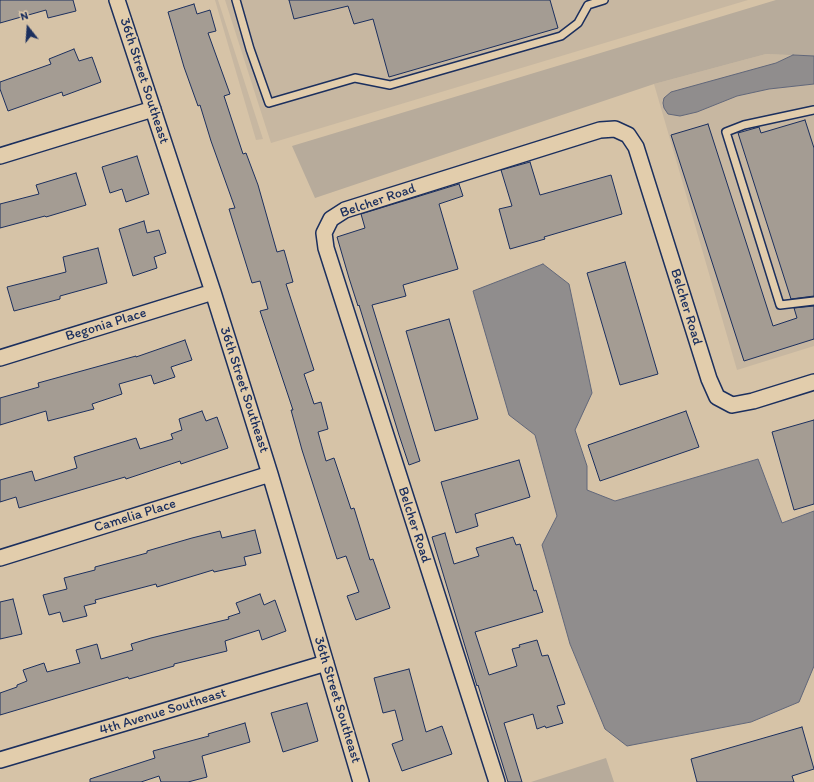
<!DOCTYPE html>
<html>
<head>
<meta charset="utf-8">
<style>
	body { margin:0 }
	#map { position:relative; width:814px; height:782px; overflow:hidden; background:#d6c3a7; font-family:Itim,sans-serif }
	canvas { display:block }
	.north { position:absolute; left:8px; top:8px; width:40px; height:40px; -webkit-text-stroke:3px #e2cdac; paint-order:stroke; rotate:343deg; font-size:11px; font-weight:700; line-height:16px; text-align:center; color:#1b2f5e }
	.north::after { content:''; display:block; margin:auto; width:14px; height:18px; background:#1b2f5e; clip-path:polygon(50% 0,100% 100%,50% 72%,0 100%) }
</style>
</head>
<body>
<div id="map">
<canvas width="814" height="782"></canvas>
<div class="north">N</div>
</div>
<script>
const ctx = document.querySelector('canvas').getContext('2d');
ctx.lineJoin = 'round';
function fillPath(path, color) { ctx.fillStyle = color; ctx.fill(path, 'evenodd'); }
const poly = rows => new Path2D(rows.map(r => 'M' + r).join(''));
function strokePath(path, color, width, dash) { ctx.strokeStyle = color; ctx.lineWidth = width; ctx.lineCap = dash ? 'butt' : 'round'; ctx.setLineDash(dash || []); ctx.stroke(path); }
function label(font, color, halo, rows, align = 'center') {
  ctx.font = font + ' Itim,sans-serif'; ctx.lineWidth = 3; ctx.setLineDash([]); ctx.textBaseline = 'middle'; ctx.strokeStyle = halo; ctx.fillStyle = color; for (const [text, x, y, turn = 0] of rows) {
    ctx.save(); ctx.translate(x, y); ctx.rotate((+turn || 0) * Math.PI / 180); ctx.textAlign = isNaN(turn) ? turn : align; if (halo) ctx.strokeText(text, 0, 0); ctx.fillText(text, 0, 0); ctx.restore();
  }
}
const built = poly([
	[215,0,218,0,263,139,256,140],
	[225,0,748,0,271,143],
	[766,54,793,55,776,63,680,116,697,112,737,96,769,89,814,84,814,346,737,370,654,84]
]);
const green = poly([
	[776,0,814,0,814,56,766,54,654,84,315,198,292,146],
	[606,758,614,782,531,782]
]);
const water = poly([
	[793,55,814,56,814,84,769,89,737,96,697,112,680,116,668,114,664,108,663,103,664,98,671,92,776,63,793,55],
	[543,264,569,284,592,393,575,430,587,466,587,490,615,501,758,459,782,523,814,511,814,666,799,702,751,722,627,746,605,729,570,644,542,545,557,516,535,435,509,415,473,291,543,264]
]);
const building = poly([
	[0,0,73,0,76,11,48,18,46,10,0,23,0,0],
	[289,0,550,0,558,28,389,77,373,19,354,24,348,6,294,19,289,0],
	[194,4,197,14,210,10,216,31,208,33,230,94,224,96,243,154,246,153,258,185,277,252,284,250,293,282,286,284,314,370,304,374,314,404,321,402,328,429,318,432,326,461,334,458,351,509,354,508,370,560,373,559,390,608,356,620,347,596,359,592,346,556,337,559,302,450,291,410,293,410,260,311,268,309,260,281,252,283,229,209,235,208,211,141,200,105,198,106,184,67,168,12,194,4],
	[74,49,79,61,92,57,101,82,63,96,62,92,8,111,0,89,0,82,51,64,49,59,74,49],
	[805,120,814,148,814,296,791,299,738,133,759,127,761,133,805,120],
	[708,124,773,326,797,318,794,308,814,306,814,339,744,361,671,135,708,124],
	[137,156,149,194,126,202,122,189,110,193,102,167,137,156],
	[530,162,540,195,611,175,622,214,544,237,545,239,510,249,499,209,512,206,501,170,530,162],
	[76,173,86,205,46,217,45,216,0,228,0,204,39,194,36,185,76,173],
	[459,184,463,196,439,204,458,269,403,285,406,296,372,305,420,461,409,465,399,435,359,305,358,306,349,278,337,237,365,228,361,214,459,184],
	[144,221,147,233,159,230,166,253,154,257,157,268,133,276,119,229,144,221],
	[98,248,107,283,60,296,60,299,14,311,7,287,66,272,63,257,98,248],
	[625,262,658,374,620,385,587,273,625,262],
	[449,319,478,419,435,431,406,331,449,319],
	[185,340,192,360,171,367,175,377,154,384,151,375,119,384,122,394,92,404,94,409,48,421,46,411,0,425,0,398,39,387,38,383,136,356,136,357,185,340],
	[202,411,206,421,217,417,228,448,181,464,180,461,126,479,125,477,19,508,16,497,0,502,0,480,32,471,35,481,77,468,74,457,136,438,140,449,173,439,171,434,182,430,179,419,202,411],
	[686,411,699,447,600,481,588,445,686,411],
	[814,420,814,504,794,510,772,432,814,420],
	[519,460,530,497,475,514,478,526,456,533,441,482,519,460],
	[255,530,261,553,244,557,246,565,214,572,213,570,157,587,156,584,95,600,96,603,84,606,87,616,63,622,60,612,49,615,43,595,67,589,64,578,95,570,95,567,147,553,147,551,192,538,220,531,222,538,255,530],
	[445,533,454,564,479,556,476,548,513,537,516,545,520,544,534,591,536,590,543,612,475,632,489,675,517,666,512,649,520,647,519,645,537,640,542,656,548,655,565,704,557,706,563,723,546,728,545,726,537,729,533,714,504,723,522,782,508,782,478,685,477,686,432,537,445,533],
	[260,594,264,605,275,600,286,631,262,640,259,630,225,641,227,651,174,664,174,666,129,679,128,677,0,715,0,693,17,687,17,685,27,681,23,670,44,663,47,672,80,663,76,650,97,644,101,659,133,650,131,644,151,638,229,619,228,617,240,613,236,603,260,594],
	[13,599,22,634,0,639,0,602,13,599],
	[409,669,426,732,442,726,452,754,402,771,392,744,403,740,395,710,383,713,374,678,409,669],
	[307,703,318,741,283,752,271,713,307,703],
	[245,723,250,742,202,756,207,777,188,782,161,782,159,776,141,782,90,782,90,779,155,758,153,751,209,736,208,734,245,723],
	[802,727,814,769,792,776,794,782,697,782,691,759,802,727]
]);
const lane = poly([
	[236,0,250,49,269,103,355,78,390,85,561,36,578,23,588,5,604,0],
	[814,110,744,125,726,132,780,305,814,301]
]);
const street = poly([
	[117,0,213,292,270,474,361,782],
	[0,156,153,109],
	[0,358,213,292],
	[0,558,270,474],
	[0,760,326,663],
	[497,782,326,248,324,233,331,219,345,210,600,130,615,129,628,135,636,147,709,379,717,397,732,405,753,401,814,382]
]);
const streetNames = [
	["36th Street Southeast",144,81,72],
	["Belcher Road",378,201,-19],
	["Belcher Road",686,307,73],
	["Begonia Place",106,325,-17],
	["36th Street Southeast",244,390,72],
	["Camelia Place",135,516,-17],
	["Belcher Road",414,525,72],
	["36th Street Southeast",337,700,73],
	["4th Avenue Southeast",163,712,-17]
];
fillPath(built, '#c7b7a1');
fillPath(green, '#b7ab9b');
fillPath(water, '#908d8d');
strokePath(water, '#61677a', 1);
fillPath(building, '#a49c93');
strokePath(building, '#1b2f5e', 1);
strokePath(lane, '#1b2f5e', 10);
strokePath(street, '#1b2f5e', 18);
strokePath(lane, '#e2cdac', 7);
strokePath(street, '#e2cdac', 15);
label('14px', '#1b2f5e', '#e2cdac', streetNames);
</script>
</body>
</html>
